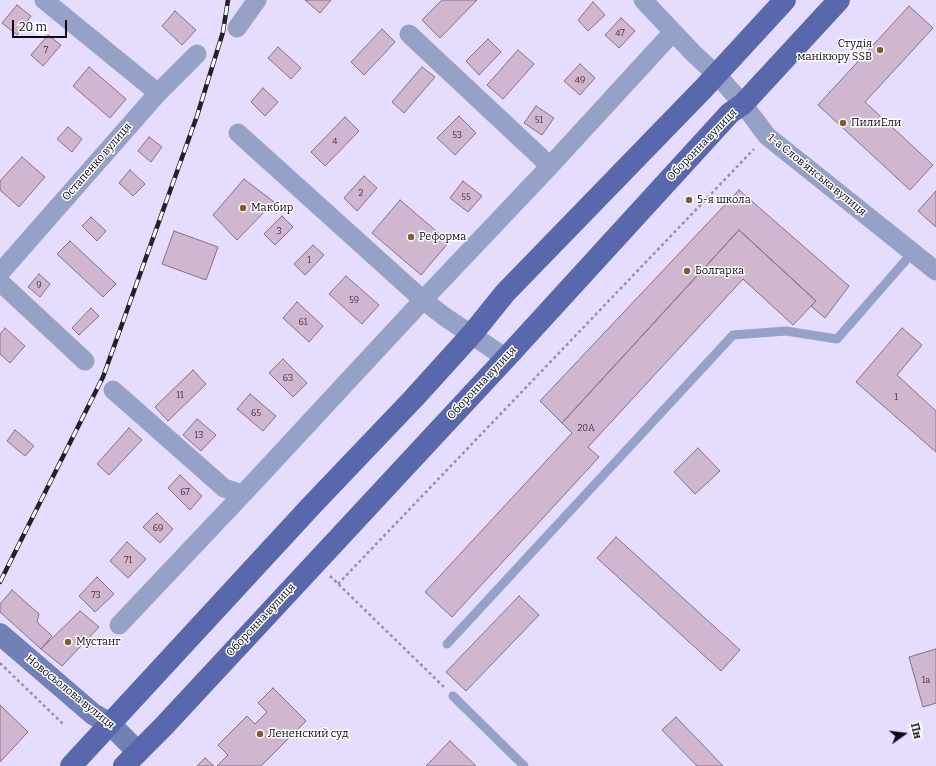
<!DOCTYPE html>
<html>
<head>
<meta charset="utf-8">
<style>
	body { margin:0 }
	#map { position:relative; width:936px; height:766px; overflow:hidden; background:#e6dcfd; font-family:Bitter,serif }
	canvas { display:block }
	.north { position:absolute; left:884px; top:714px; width:40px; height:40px; -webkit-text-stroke:3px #fff; paint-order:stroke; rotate:76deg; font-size:11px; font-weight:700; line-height:16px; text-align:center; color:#0d0913 }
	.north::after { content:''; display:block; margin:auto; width:14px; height:18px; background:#0d0913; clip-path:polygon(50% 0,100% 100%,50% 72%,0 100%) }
	.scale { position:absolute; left:12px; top:20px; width:55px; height:18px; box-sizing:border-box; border:2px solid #0d0913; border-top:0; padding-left:5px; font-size:12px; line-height:14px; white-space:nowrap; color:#0d0913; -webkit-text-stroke:3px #fff; paint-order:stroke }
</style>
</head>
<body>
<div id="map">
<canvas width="936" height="766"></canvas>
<div class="north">Пн</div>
<div class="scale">20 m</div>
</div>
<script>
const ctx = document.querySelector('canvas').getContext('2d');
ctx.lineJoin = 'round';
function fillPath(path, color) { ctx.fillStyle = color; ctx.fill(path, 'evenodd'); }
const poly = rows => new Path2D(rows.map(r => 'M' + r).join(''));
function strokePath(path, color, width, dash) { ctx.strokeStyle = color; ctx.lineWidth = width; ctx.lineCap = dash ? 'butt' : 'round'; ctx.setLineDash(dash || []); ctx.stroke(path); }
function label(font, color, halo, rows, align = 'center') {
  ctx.font = font + ' Bitter,serif'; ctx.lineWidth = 3; ctx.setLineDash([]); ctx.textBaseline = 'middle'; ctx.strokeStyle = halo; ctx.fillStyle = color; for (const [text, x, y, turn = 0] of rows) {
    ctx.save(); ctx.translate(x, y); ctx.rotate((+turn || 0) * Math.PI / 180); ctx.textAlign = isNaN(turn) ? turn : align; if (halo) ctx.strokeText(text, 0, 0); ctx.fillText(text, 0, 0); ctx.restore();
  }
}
const building = poly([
	[305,0,331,0,320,13,305,0],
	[442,0,477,0,440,38,422,20,442,0],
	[593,2,605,15,588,31,578,20,593,2],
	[17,5,31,16,17,35,2,23,17,5],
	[909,6,933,28,865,102,933,165,910,190,818,105,909,6],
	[175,11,196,30,182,45,162,26,175,11],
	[621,18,635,31,619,48,605,35,621,18],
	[382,29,395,42,364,75,351,62,382,29],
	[48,35,61,45,43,66,31,55,48,35],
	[488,39,501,52,479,75,466,61,488,39],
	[278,47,301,68,291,79,268,58,278,47],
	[518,50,534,64,503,99,487,85,518,50],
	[580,64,595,78,580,95,564,81,580,64],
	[89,67,126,99,110,118,73,86,89,67],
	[422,67,435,77,404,113,392,102,422,67],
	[263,88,278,102,265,116,251,102,263,88],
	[536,106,554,118,542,135,524,123,536,106],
	[459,116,476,133,455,155,437,138,459,116],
	[345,117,359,131,325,166,311,152,345,117],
	[68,127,82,139,72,152,57,139,68,127],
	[149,137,162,147,151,162,138,151,149,137],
	[22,157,45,177,19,207,0,190,0,181,22,157],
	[130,170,145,184,133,196,119,183,130,170],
	[364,176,377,188,357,211,344,198,364,176],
	[244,179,274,202,237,240,213,215,244,179],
	[463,181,482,196,468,212,450,198,463,181],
	[739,190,849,286,825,318,811,306,816,301,739,230,562,423,540,401,739,190],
	[936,191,936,227,918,211,936,191],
	[400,200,449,242,421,275,372,233,400,200],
	[282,216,293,227,275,245,264,234,282,216],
	[91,217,106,231,97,241,82,226,91,217],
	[739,230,816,301,793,325,743,279,588,447,599,457,452,617,425,592,572,433,562,423,739,230],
	[174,231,218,247,206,280,162,264,174,231],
	[70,241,116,284,103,297,57,254,70,241],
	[313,245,324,255,305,275,294,264,313,245],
	[39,274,50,284,40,297,28,287,39,274],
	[346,276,379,305,362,324,329,294,346,276],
	[297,302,323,326,309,342,283,318,297,302],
	[91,308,99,316,79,335,72,328,91,308],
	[5,328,25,346,10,363,0,354,0,334,5,328],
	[902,328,922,345,897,375,936,411,936,452,856,382,902,328],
	[283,359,307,383,293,397,269,373,283,359],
	[193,370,206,384,168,421,155,407,193,370],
	[250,394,276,416,263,431,237,409,250,394],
	[197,419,216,435,201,451,183,435,197,419],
	[129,428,142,440,109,475,97,464,129,428],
	[15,430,34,446,25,456,7,441,15,430],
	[698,448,720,471,695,494,674,472,698,448],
	[180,475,202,496,190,510,168,488,180,475],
	[157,513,173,529,160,543,143,527,157,513],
	[616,537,740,650,721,671,597,558,616,537],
	[127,542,146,559,128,578,110,561,127,542],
	[97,577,114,594,95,612,79,596,97,577],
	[12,590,39,614,37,622,52,636,41,649,0,612,0,604,12,590],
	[519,596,539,615,466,691,446,672,519,596],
	[80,611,99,627,62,666,41,649,80,611],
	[936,649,936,703,923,707,909,657,936,649],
	[273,688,306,721,261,766,217,766,228,755,218,745,247,716,255,724,267,712,258,703,273,688],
	[0,705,28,732,0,762,0,705],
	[676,717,723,766,697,766,662,730,676,717],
	[450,741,476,766,426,766,450,741],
	[205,758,214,766,197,766,205,758]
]);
const path = poly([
	[330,576,444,687],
	[338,584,754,149],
	[0,663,64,725]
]);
const lane = poly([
	[447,644,733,335,786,331,837,339,913,252],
	[453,696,524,766]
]);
const street = poly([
	[44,0,158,93],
	[643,0,694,54,716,74,743,104,767,136,936,271],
	[237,28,257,0],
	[409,34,550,166],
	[238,133,423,300,445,317,506,358],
	[0,273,158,93,197,54],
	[0,282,85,361],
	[113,390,224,488,243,494,423,300,550,166,673,32],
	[119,625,243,494]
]);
const secondary = poly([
	[0,634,93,714,110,724,138,752]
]);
const primary = poly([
	[71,766,312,505,414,398,472,334,505,293,704,88,785,0],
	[124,766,163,727,506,358,730,113,743,104,839,0]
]);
const rail = poly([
	[0,582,103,377,197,116,223,32,228,0]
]);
const markers = [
	[880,50,4,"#7d5e33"],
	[843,123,4,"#7d5e33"],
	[689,200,4,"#7d5e33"],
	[243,208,4,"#7d5e33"],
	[411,237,4,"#7d5e33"],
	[687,271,4,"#7d5e33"],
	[68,642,4,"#7d5e33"],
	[260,734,4,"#7d5e33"]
];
const numberNames = [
	["47",620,33],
	["7",46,50],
	["49",580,80],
	["51",539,120],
	["53",457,135],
	["4",335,141],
	["2",361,193],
	["55",466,197],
	["3",279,231],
	["1",309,260],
	["9",39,285],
	["59",354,300],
	["61",303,322],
	["63",288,378],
	["11",180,395],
	["1",896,397],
	["65",256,413],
	["20А",586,428],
	["13",199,435],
	["67",185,492],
	["69",158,528],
	["71",128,560],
	["73",96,595],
	["1а",926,680]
];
const poiNames = [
	["Студія",872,44,"right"],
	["манікюру SSB",872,57,"right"],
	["ПилиЕли",851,123],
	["5-я школа",697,200],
	["Макбир",251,208],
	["Реформа",419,237],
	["Болгарка",695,271],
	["Мустанг",76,642],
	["Лененский суд",268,734]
];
const streetNames = [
	["Оборонна вулиця",702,145,-46],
	["Остапенко вулиця",97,162,-49],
	["1-а Слов’янська вулиця",817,175,39],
	["Оборонна вулиця",482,383,-47],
	["Оборонна вулиця",261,620,-47],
	["Новосьолова вулиця",70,692,39]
];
fillPath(building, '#d0b7d0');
strokePath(building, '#876f87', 1);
strokePath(path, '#9890a9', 2.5, [3, 3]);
strokePath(lane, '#96a1c7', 9);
strokePath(street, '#96a1c7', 19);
strokePath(secondary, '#7280b8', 22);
strokePath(primary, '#5968ac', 22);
strokePath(rail, '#241f2c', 4.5);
strokePath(rail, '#fff', 3, [9]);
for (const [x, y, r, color] of markers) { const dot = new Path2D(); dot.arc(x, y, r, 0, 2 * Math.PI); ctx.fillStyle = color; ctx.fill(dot); strokePath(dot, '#fff', 1.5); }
label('9px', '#3e3442', null, numberNames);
label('11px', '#0d0913', '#fff', poiNames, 'left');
label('11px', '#0d0913', '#fff', streetNames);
</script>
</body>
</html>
